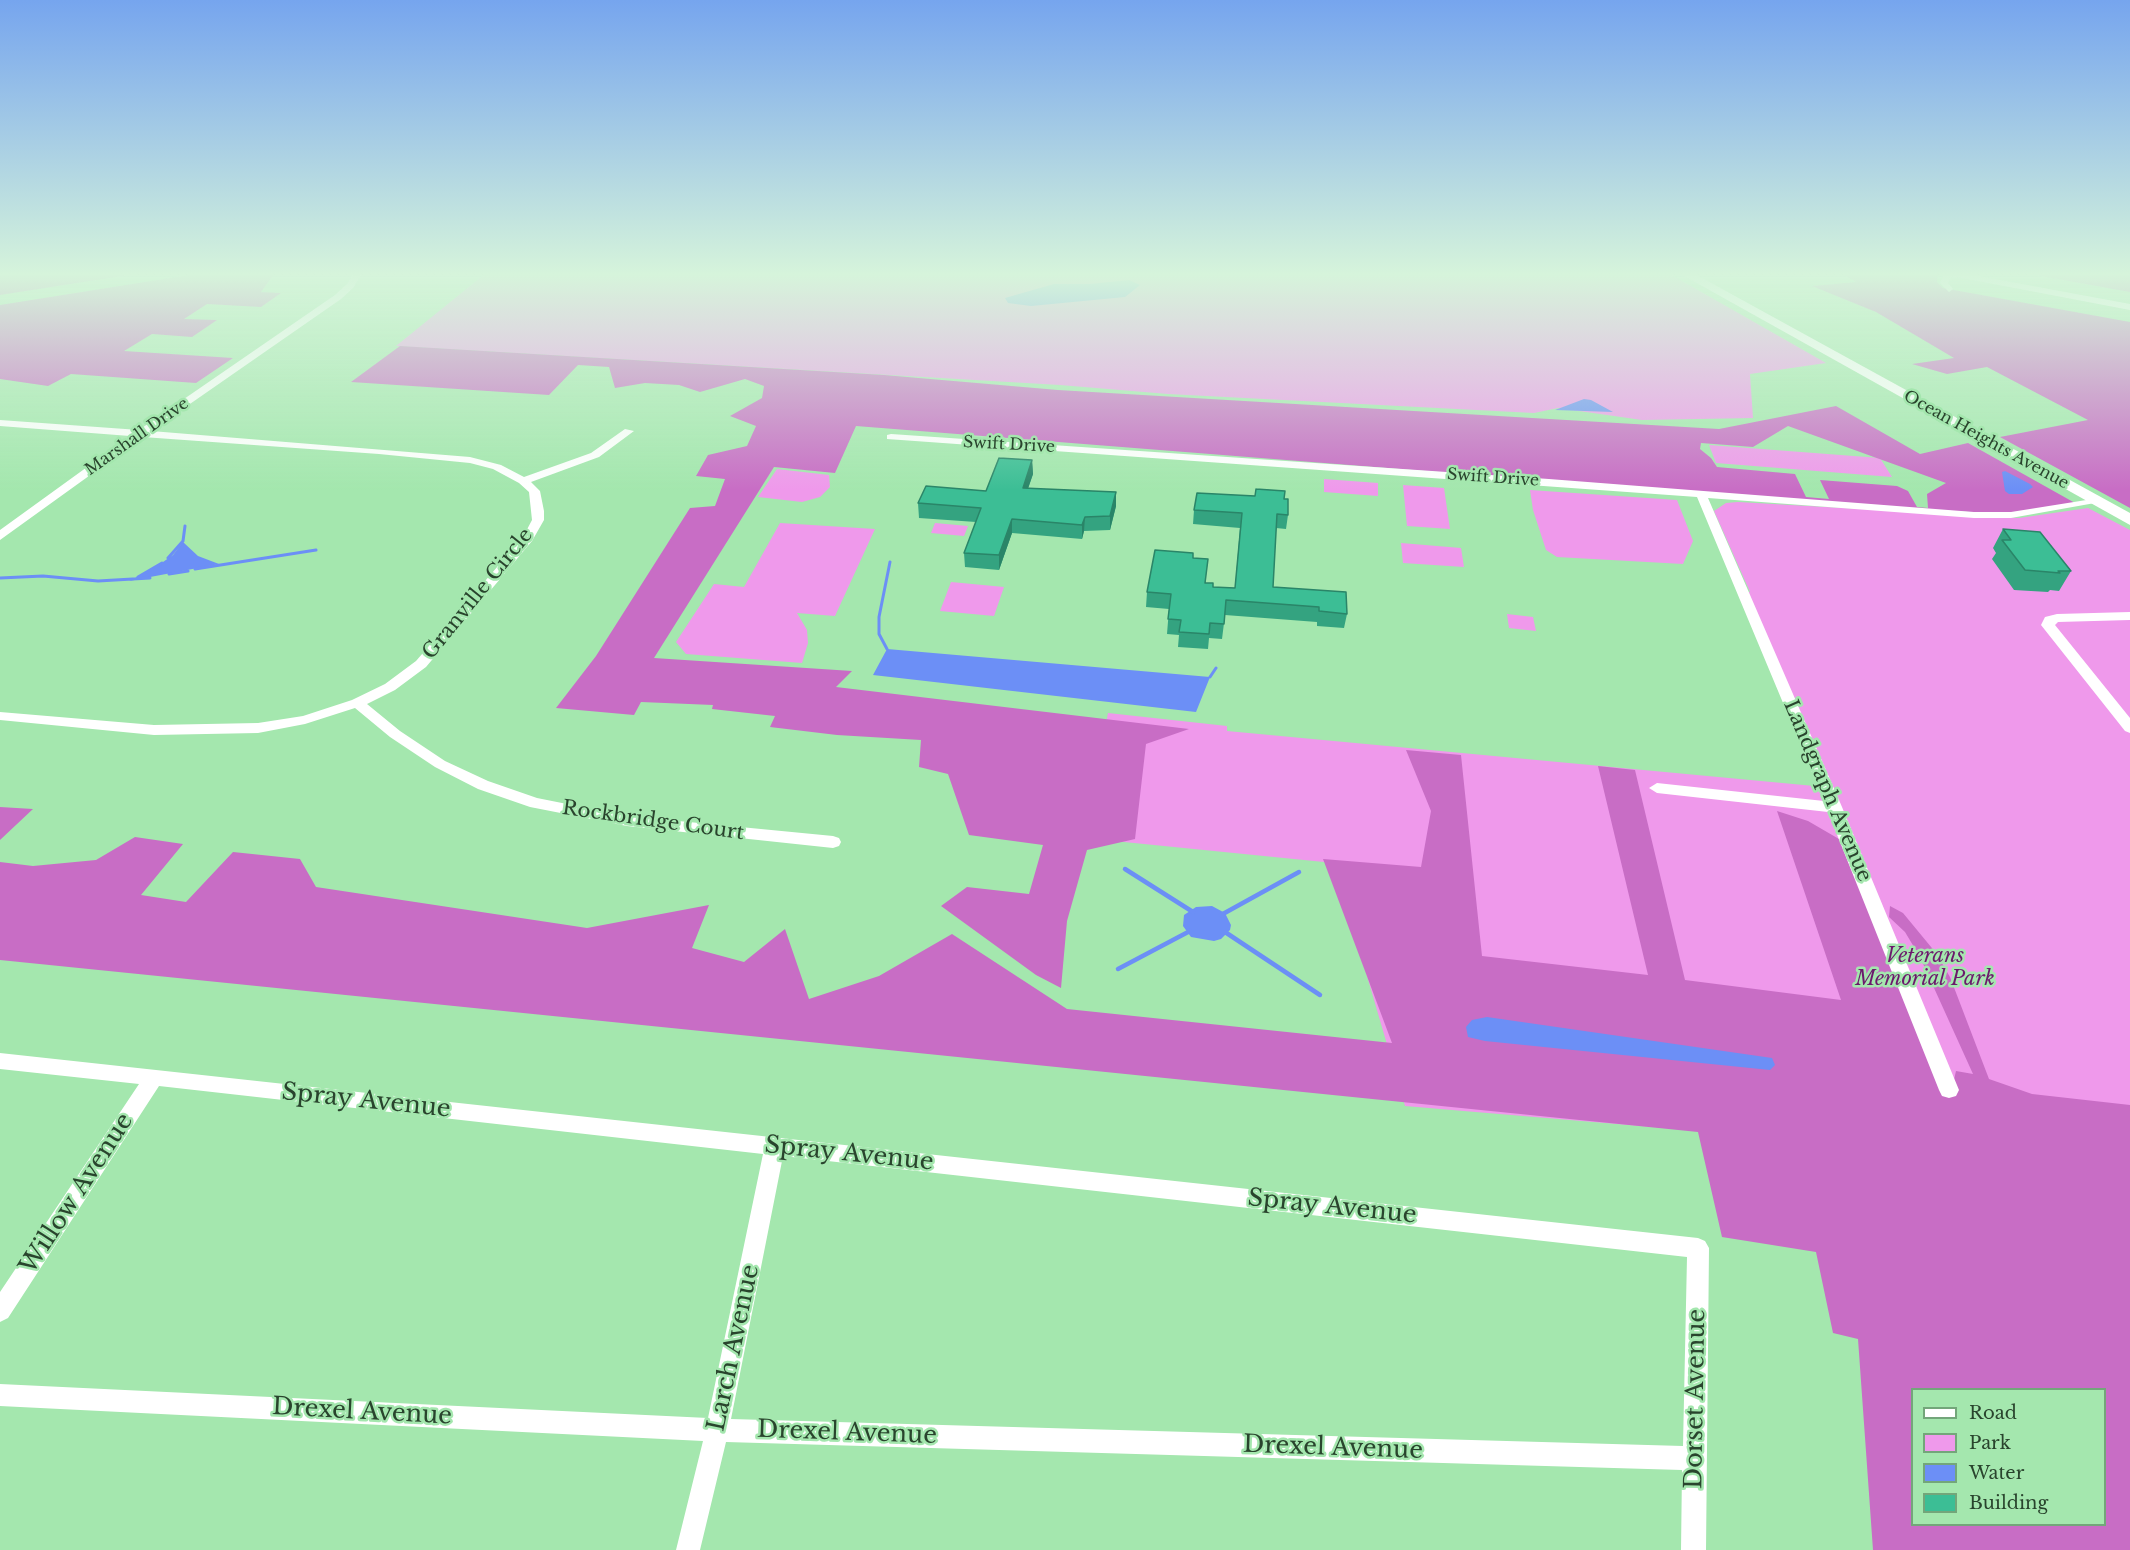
<!DOCTYPE html>
<html>
<head>
<meta charset="utf-8">
<style>
	body { margin:0 }
	#map { position:relative; width:2130px; height:1550px; overflow:hidden; background:#a4e7ae; font-family:"Libre Baskerville",serif }
	canvas { display:block }
	.legend { position:absolute; left:1911px; top:1388px; width:195px; height:138px; box-sizing:border-box; background:#a4e7ae; border:2px solid #73a67a; margin:0; padding:8px 10px; list-style:none; font-size:18px; color:#29442d }
	.legend li { display:flex; align-items:center; gap:12px; height:30px }
	.legend b { width:30px; border:2px solid #73a67a }
</style>
</head>
<body>
<div id="map">
<canvas width="2130" height="1550"></canvas>
<ul class="legend">
<li><b style="height:8px;background:#fff"></b>Road</li>
<li><b style="height:16px;background:#ef99eb"></b>Park</li>
<li><b style="height:16px;background:#6c8ff6"></b>Water</li>
<li><b style="height:16px;background:#3cbe95"></b>Building</li>
</ul>
</div>
<script>
const ctx = document.querySelector('canvas').getContext('2d');
ctx.lineJoin = 'round';
function fillPath(path, color) { ctx.fillStyle = color; ctx.fill(path, 'evenodd'); }
const poly = rows => new Path2D(rows.map(r => 'M' + r).join(''));
function strokePath(path, color, width, dash) { ctx.strokeStyle = color; ctx.lineWidth = width; ctx.lineCap = dash ? 'butt' : 'round'; ctx.setLineDash(dash || []); ctx.stroke(path); }
function label(font, color, halo, rows, align = 'center') {
  ctx.font = font + ' "Libre Baskerville",serif'; ctx.lineWidth = 5; ctx.setLineDash([]); ctx.textBaseline = 'middle'; ctx.strokeStyle = halo; ctx.fillStyle = color; for (const [text, x, y, turn = 0] of rows) {
    ctx.save(); ctx.translate(x, y); ctx.rotate((+turn || 0) * Math.PI / 180); ctx.textAlign = isNaN(turn) ? turn : align; if (halo) ctx.strokeText(text, 0, 0); ctx.fillText(text, 0, 0); ctx.restore();
  }
}
const green = poly([
	[486,273,1668,273,1826,363,1750,374,1753,418,1642,420,1558,408,1534,413,1168,394,1060,385,396,346],
	[1709,445,1880,458,1892,477,1716,463],
	[777,469,829,475,830,487,820,497,802,502,758,497],
	[1324,479,1378,483,1378,496,1324,492],
	[1403,485,1444,488,1450,529,1407,526],
	[1530,490,1677,500,1693,541,1683,564,1557,557,1546,550,1533,510],
	[1738,502,2019,518,2088,508,2130,530,2130,1365,1817,1141,1405,1106,1334,863,1084,838,1108,713,1227,726,1227,731,1825,787,1743,592,1750,592,1714,511,1726,503],
	[780,523,875,529,835,616,797,613,807,630,808,643,802,663,686,654,676,642,714,584,744,587],
	[935,523,968,526,964,536,931,533],
	[1401,543,1461,548,1464,567,1403,563],
	[951,582,1004,587,994,616,940,611],
	[1507,614,1533,617,1536,631,1509,628]
]);
const forest = poly([
	[0,273,141,273,0,295],
	[201,273,275,273,261,292,281,293,261,307,207,304,184,319,217,320,192,337,152,334,124,351,233,358,196,383,71,374,48,386,0,379,0,305],
	[1841,273,1938,273,1937,282,1943,288,2130,322,2130,508,2000,437,2088,420,1987,367,1947,374,1912,364,1954,358,1876,312,1812,286,1856,282],
	[2024,273,2130,273,2130,292],
	[400,346,884,375,1058,390,1719,429,1836,406,1920,454,1968,443,2075,503,2024,515,1881,507,856,426,835,473,774,467,654,658,852,671,836,687,1189,729,1146,744,1135,839,1087,850,1067,921,1061,988,1036,975,941,906,967,887,1029,894,1043,845,969,835,948,774,919,767,921,740,837,735,770,727,775,716,712,709,713,705,641,702,634,715,556,708,596,656,690,508,715,506,725,479,696,476,708,455,747,446,756,426,730,416,762,398,764,386,745,379,700,392,679,385,645,383,615,388,609,367,578,365,549,395,351,382],
	[1788,426,1946,483,1927,494,1928,508,1917,507,1908,491,1897,486,1820,480,1829,499,1806,497,1795,474,1717,467,1711,458,1700,449,1701,443,1753,447],
	[1406,750,1461,755,1482,956,1648,975,1598,766,1635,770,1685,980,1841,1000,1777,811,1808,821,1839,839,1952,1088,1956,1071,1973,1074,1920,957,1905,932,1889,917,1890,906,1903,913,1936,953,1950,977,1989,1079,2032,1094,2130,1105,2130,1550,1873,1550,1858,1339,1833,1333,1816,1252,1722,1237,1698,1132,0,960,0,862,33,866,96,860,135,837,183,844,141,895,186,902,233,852,300,859,316,887,587,928,709,905,692,948,744,962,785,929,809,999,879,976,952,934,1067,1009,1392,1043,1323,859,1421,867,1431,811],
	[1912,1390,2104,1390,2104,1524,1912,1524],
	[0,807,33,809,0,840]
]);
const water = poly([
	[1129,280,1140,285,1125,297,1031,306,1008,303,1005,298,1054,284,1090,284],
	[1584,399,1591,400,1613,412,1555,410],
	[2005,471,2030,484,2033,487,2022,494,2009,494,2005,491,2002,472],
	[183,542,198,556,219,564,129,581,153,569,173,555],
	[887,649,1210,677,1196,712,873,675],
	[1212,906,1225,913,1231,925,1230,930,1221,939,1214,941,1191,937,1183,926,1184,915,1196,907],
	[1487,1017,1772,1058,1775,1065,1770,1070,1485,1041,1468,1037,1466,1027,1472,1020]
]);
const streamFar1 = poly([
	[168,558,183,541,185,526],
	[195,569,316,550],
	[169,574,188,571],
	[138,577,162,563],
	[0,578,43,576,98,581,150,578],
	[887,649,879,634,879,617,890,562],
	[1210,677,1216,668]
]);
const stream = poly([
	[1125,869,1193,912],
	[1221,915,1299,872],
	[1225,932,1320,995],
	[1118,969,1190,931]
]);
const street = poly([
	[354,273,362,273,353,288,341,299,151,431,470,457,501,465,524,477,591,453,625,429,634,431,599,457,531,482,540,491,544,511,544,520,532,541,426,667,395,690,367,704,400,731,445,761,488,781,537,798,627,816,833,836,839,838,841,842,839,846,833,848,627,826,530,807,478,789,435,767,390,737,355,708,305,724,258,733,154,735,0,720,0,712,154,725,258,723,303,716,352,700,385,684,416,661,523,537,532,520,529,492,519,483,493,469,470,463,379,454,143,437,0,540,0,530,130,436,0,426,0,420,139,430,335,295,347,284,354,273],
	[1945,273,1962,273,2130,304,2130,310,1952,276,1948,283,1953,289,1949,292,1940,283,1945,273],
	[891,434,1549,479,1974,512,2011,512,2099,498,2101,500,2095,503,2011,518,1974,518,1708,498,1842,807,1959,1090,1956,1096,1949,1098,1942,1096,1939,1090,1828,812,1657,793,1649,788,1657,783,1824,801,1697,497,887,439,887,435,891,434],
	[2130,612,2130,620,2058,622,2055,625,2130,718,2130,733,2125,731,2041,625,2045,617,2057,614,2130,612],
	[0,1053,1698,1238,1705,1241,1709,1248,1706,1550,1681,1550,1682,1470,726,1442,700,1550,676,1550,703,1441,0,1406,0,1384,708,1418,763,1154,159,1086,8,1318,0,1322,0,1292,139,1084,0,1069,0,1053],
	[783,1156,1687,1257,1683,1446,731,1419,783,1156]
]);
const secondary = poly([
	[1679,273,1693,273,2130,513,2130,525,1679,273]
]);
const wall = poly([
	[1032,460,1033,474,1028,489,1116,492,1116,506,1110,530,1084,531,1082,539,1012,533,999,570,965,567,964,553,976,522,919,518,918,503,986,491],
	[1284,499,1288,515,1286,529,1276,528,1273,587,1347,614,1344,628,1317,626,1317,622,1225,615,1222,639,1209,638,1208,649,1178,647,1179,635,1167,634,1169,609,1146,607,1147,592,1193,558,1206,583,1213,587,1235,588,1240,528,1193,524,1194,510],
	[2003,529,2071,571,2059,591,2050,590,2048,592,2014,590,1992,559,1996,553,1993,548]
]);
const shadedWall = poly([
	[1032,460,1033,474,1023,502,1023,488],
	[1116,492,1116,506,1110,530,1110,516],
	[1085,517,1084,531,1082,539,1082,525],
	[1012,519,1012,533,999,570,999,555]
]);
const building = poly([
	[999,458,1032,460,1023,488,1116,492,1110,516,1085,517,1082,525,1012,519,999,555,964,553,981,508,918,503,926,486,986,491,999,458],
	[1256,489,1285,491,1284,499,1288,499,1288,515,1277,514,1273,587,1346,592,1347,614,1319,611,1319,607,1226,600,1224,624,1210,623,1209,634,1179,632,1181,620,1168,619,1171,594,1147,592,1155,550,1193,553,1193,558,1208,559,1205,583,1213,583,1213,587,1235,588,1242,513,1194,510,1197,493,1255,496,1256,489],
	[2003,529,2040,532,2071,571,2058,571,2060,573,2025,570,2002,540,2011,540,2003,529]
]);
const farStreetnames = [
	["Marshall Drive",137,437,-35],
	["Ocean Heights Avenue",1986,440,29],
	["Swift Drive",1009,445,3],
	["Swift Drive",1493,478,4]
];
const streetNames = [
	["Granville Circle",478,594,-51],
	["Landgraph Avenue",1827,791,67],
	["Rockbridge Court",653,821,8]
];
const parkNames = [
	["Veterans",1925,956],
	["Memorial Park",1925,979]
];
const nearStreetnames = [
	["Spray Avenue",366,1101,6],
	["Spray Avenue",849,1154,6],
	["Willow Avenue",77,1194,-57],
	["Spray Avenue",1332,1207,6],
	["Larch Avenue",734,1348,-78],
	["Dorset Avenue",1696,1399,-89],
	["Drexel Avenue",362,1412,3],
	["Drexel Avenue",847,1433,2],
	["Drexel Avenue",1333,1448,2]
];
fillPath(green, '#ef99eb');
fillPath(forest, '#c86dc5');
fillPath(water, '#6c8ff6');
strokePath(streamFar1, '#6c8ff6', 3);
strokePath(stream, '#6c8ff6', 4.5);
fillPath(street, '#fff');
fillPath(secondary, '#fff');
fillPath(wall, '#34a380');
fillPath(shadedWall, '#2a8568');
fillPath(building, '#3cbe95');
strokePath(building, '#2a8568', 1.5);
const sky = ctx.createLinearGradient(0, 0, 0, 490);
sky.addColorStop(0, '#76a5ee');
sky.addColorStop(0.56, '#d6f4db');
sky.addColorStop(1, '#d6f4db00');
ctx.fillStyle = sky;
ctx.fillRect(0, 0, 2130, 490);
label('16px', '#29442d', '#a4e7ae', farStreetnames);
label('20px', '#29442d', '#a4e7ae', streetNames);
label('italic 20px', '#6c196c', '#a4e7ae', parkNames);
label('24px', '#29442d', '#a4e7ae', nearStreetnames);
</script>
</body>
</html>
